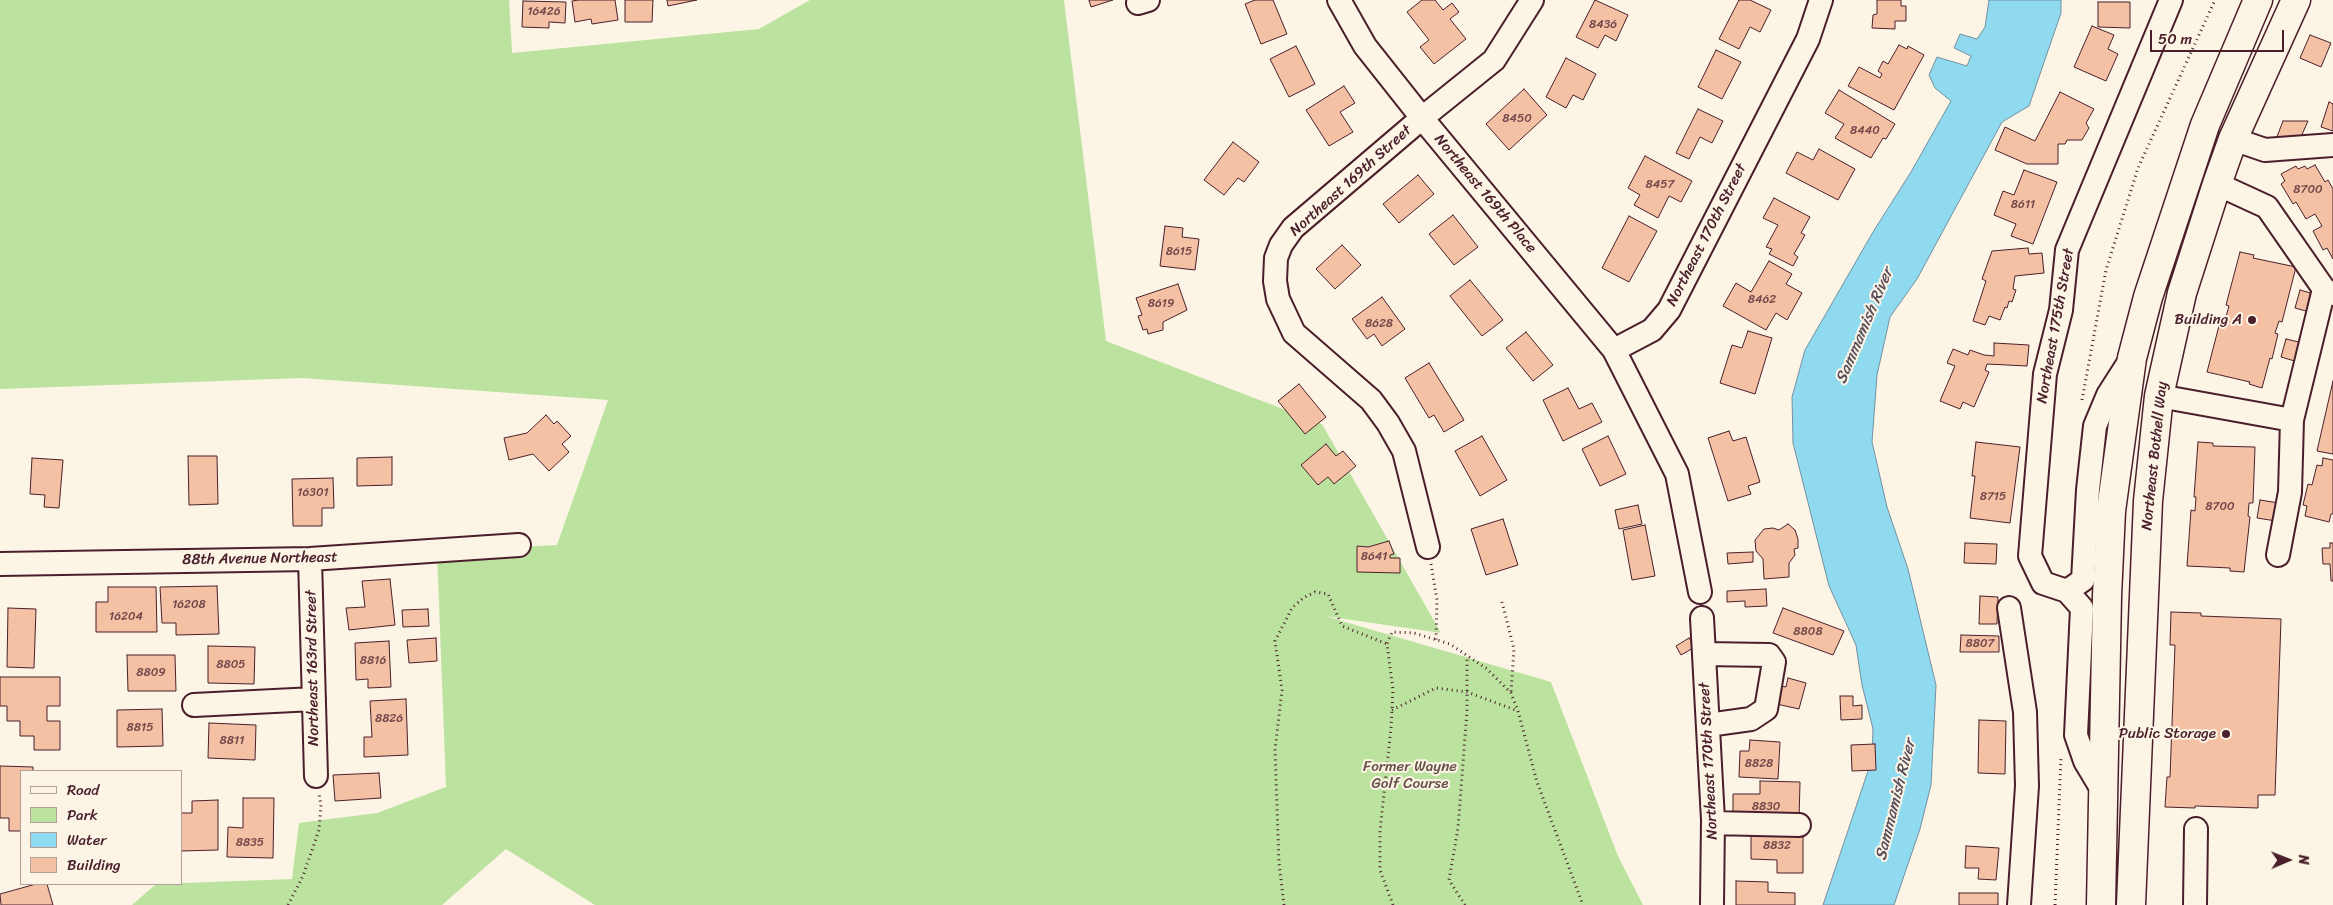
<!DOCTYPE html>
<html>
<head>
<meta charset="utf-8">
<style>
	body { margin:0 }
	#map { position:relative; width:2333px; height:905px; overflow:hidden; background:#fcf5e5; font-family:Sriracha,sans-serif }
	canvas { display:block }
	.legend { position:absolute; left:20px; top:770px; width:162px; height:115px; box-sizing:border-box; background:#fcf5e5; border:1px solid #b59f9b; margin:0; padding:6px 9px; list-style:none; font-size:15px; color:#4a1f2b }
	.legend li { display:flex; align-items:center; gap:10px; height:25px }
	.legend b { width:25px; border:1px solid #b59f9b }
	.north { position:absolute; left:2263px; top:835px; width:50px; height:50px; -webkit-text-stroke:4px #fcf5e5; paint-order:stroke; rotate:89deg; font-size:14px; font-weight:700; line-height:20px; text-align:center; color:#4a1f2b }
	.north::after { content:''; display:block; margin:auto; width:18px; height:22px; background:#4a1f2b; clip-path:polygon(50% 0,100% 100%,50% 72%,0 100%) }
	.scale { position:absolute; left:2150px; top:30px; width:134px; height:22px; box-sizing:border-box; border:2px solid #4a1f2b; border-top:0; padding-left:6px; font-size:15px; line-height:18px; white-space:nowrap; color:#4a1f2b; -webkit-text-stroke:4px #fcf5e5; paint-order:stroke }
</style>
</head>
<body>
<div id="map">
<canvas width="2333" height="905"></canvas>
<ul class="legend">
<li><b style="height:6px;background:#fcf5e5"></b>Road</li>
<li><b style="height:14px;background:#bbe39f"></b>Park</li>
<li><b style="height:14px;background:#8fdaef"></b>Water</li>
<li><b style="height:14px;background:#f4c1a5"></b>Building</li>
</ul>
<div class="north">N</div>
<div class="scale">50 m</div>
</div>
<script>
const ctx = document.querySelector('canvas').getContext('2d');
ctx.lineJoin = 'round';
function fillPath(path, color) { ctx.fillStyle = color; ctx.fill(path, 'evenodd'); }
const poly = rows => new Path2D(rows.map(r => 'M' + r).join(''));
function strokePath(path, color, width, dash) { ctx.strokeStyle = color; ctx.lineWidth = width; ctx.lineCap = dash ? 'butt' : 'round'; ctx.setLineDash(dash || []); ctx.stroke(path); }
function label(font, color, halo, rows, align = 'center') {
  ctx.font = font + ' Sriracha,sans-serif'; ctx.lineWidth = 4; ctx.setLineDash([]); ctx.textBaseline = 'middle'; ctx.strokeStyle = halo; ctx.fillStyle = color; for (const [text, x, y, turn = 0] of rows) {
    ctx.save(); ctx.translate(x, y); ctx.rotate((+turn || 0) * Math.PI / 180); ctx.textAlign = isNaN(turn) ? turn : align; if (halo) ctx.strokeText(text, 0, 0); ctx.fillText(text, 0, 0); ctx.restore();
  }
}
const green = poly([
	[0,0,509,0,512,53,759,29,810,0,1064,0,1106,341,1322,424,1441,633,1325,616,1551,682,1618,856,1643,905,595,905,506,849,442,905,132,905,156,884,292,879,299,823,377,813,446,787,437,551,557,545,608,400,302,378,0,389]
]);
const water = poly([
	[1989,0,2061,0,2061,13,2029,106,2002,122,1917,279,1890,317,1877,375,1872,442,1887,507,1908,569,1936,685,1931,785,1920,829,1894,905,1823,905,1872,759,1873,729,1862,685,1856,645,1829,586,1793,443,1792,397,1805,350,1873,232,1911,172,1951,101,1935,88,1929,75,1937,57,1967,66,1971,56,1954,48,1960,34,1977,39,1985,27,1989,0]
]);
const building = poly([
	[578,0,615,0,618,20,592,24,591,19,575,22,572,1,578,0],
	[625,0,653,0,652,22,625,22,625,0],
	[667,0,697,0,668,6,667,0],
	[1089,0,1113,0,1091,7,1089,0],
	[1255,0,1273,0,1287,34,1261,44,1245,4,1255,0],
	[1422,0,1435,0,1443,10,1452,3,1459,12,1450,19,1466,39,1434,64,1420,47,1429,40,1407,12,1422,0],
	[1595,0,1628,15,1616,41,1605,35,1598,48,1576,37,1595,0],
	[1739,0,1750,0,1771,10,1760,32,1750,27,1739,49,1719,39,1739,0],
	[1877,0,1901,0,1901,6,1906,6,1906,21,1895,21,1895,29,1872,28,1873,15,1877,14,1877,0],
	[523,1,566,2,565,23,549,22,549,28,522,27,523,1],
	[2098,2,2130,2,2130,28,2098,27,2098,2],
	[2092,26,2114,35,2108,49,2118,54,2106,81,2074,67,2092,26],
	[2310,35,2331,43,2321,67,2300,58,2310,35],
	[1899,45,1907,49,1908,46,1924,55,1894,110,1848,86,1859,67,1880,78,1882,74,1878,71,1883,61,1888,64,1899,45],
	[1296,46,1315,84,1289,97,1270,59,1296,46],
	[1716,50,1741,62,1722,99,1698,87,1716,50],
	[1566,58,1596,74,1583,100,1573,95,1566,108,1546,97,1566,58],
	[1344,86,1355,103,1340,112,1353,132,1329,146,1306,110,1344,86],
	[1524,89,1547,115,1509,150,1486,124,1524,89],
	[1839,90,1895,124,1886,139,1883,138,1871,158,1835,138,1844,124,1825,113,1839,90],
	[2060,92,2094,109,2086,123,2089,128,2082,140,2067,140,2065,144,2058,144,2058,164,2027,164,1995,150,2005,127,2035,141,2060,92],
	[2329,102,2333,104,2333,131,2321,127,2329,102],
	[1698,109,1723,121,1712,143,1700,137,1689,159,1676,153,1698,109],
	[2283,121,2308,121,2297,146,2273,147,2283,121],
	[1233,142,1259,162,1244,182,1238,178,1224,195,1204,180,1233,142],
	[1819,149,1855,169,1838,200,1786,173,1797,152,1813,160,1819,149],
	[1645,156,1692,181,1681,202,1669,196,1658,218,1634,205,1640,195,1628,188,1645,156],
	[2315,165,2325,182,2328,180,2333,189,2333,259,2327,248,2323,250,2313,231,2322,226,2315,214,2306,219,2296,202,2293,204,2281,184,2285,181,2281,174,2296,166,2298,169,2305,166,2307,169,2315,165],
	[2024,170,2057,182,2033,244,2011,236,2016,224,1994,215,2003,191,2014,195,2024,170],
	[1418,175,1434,194,1399,223,1383,204,1418,175],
	[1774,198,1810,217,1801,233,1805,235,1794,254,1798,257,1793,266,1769,254,1772,249,1766,247,1778,225,1763,218,1774,198],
	[1453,215,1478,247,1454,265,1429,234,1453,215],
	[1629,216,1657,231,1629,282,1602,268,1629,216],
	[1165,226,1183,228,1182,237,1199,239,1195,270,1160,266,1165,226],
	[1342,245,1361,265,1335,289,1316,269,1342,245],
	[2028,248,2029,254,2042,253,2044,273,2015,276,2013,289,2016,290,2012,302,2009,301,2007,308,2005,307,2000,320,1989,316,1985,325,1973,321,1986,281,1982,279,1992,251,2028,248],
	[2240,252,2254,255,2253,258,2296,267,2282,322,2279,321,2275,333,2278,334,2272,359,2270,358,2262,388,2249,384,2250,382,2207,372,2221,318,2225,320,2229,306,2226,305,2240,252],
	[1769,261,1792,274,1786,284,1802,293,1787,320,1776,313,1766,330,1723,306,1736,283,1751,292,1769,261],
	[1470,280,1503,320,1482,336,1450,296,1470,280],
	[1178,284,1187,310,1163,322,1163,330,1148,334,1147,329,1143,330,1138,316,1142,315,1136,298,1178,284],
	[2300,290,2318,295,2313,313,2295,308,2300,290],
	[1382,297,1405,329,1382,346,1374,334,1367,339,1352,319,1382,297],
	[1748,331,1772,338,1755,394,1720,383,1732,345,1742,348,1748,331],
	[1526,332,1553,365,1533,381,1506,348,1526,332],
	[2286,339,2303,343,2298,362,2281,357,2286,339],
	[1994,343,2029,345,2027,366,1987,364,1985,370,1989,372,1974,407,1963,402,1960,409,1940,401,1955,366,1947,363,1953,349,1968,355,1970,350,1984,355,1994,356,1994,343],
	[1429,363,1464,420,1444,432,1434,415,1429,418,1405,378,1429,363],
	[2333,381,2333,454,2317,451,2333,381],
	[1299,384,1326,417,1305,434,1278,401,1299,384],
	[1568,388,1579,409,1592,403,1602,422,1563,441,1543,400,1568,388],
	[546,415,554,424,557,421,571,436,562,444,569,452,549,471,533,454,509,460,504,438,527,433,546,415],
	[1729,431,1733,441,1746,437,1760,482,1748,486,1751,494,1728,501,1708,438,1729,431],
	[1482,436,1507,480,1480,496,1455,451,1482,436],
	[1608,436,1626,474,1600,486,1582,449,1608,436],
	[1976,442,2020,447,2010,523,1970,518,1975,476,1972,476,1976,442],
	[2198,442,2213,443,2213,446,2255,447,2253,503,2249,503,2248,516,2250,517,2244,572,2230,571,2230,568,2187,566,2191,510,2195,511,2196,497,2194,497,2198,442],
	[1326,444,1336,456,1343,451,1356,466,1334,484,1328,477,1318,485,1301,465,1326,444],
	[188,456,217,456,218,504,189,505,188,456],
	[392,457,392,485,357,486,357,458,392,457],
	[32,458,63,460,59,508,44,507,45,495,30,494,32,458],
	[2323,458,2333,460,2333,514,2331,514,2329,522,2305,516,2307,506,2303,505,2308,484,2312,485,2317,465,2322,466,2323,458],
	[333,478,334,508,322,508,322,526,293,526,292,479,333,478],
	[2260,500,2279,503,2276,521,2257,518,2260,500],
	[1638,505,1642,524,1619,529,1615,510,1638,505],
	[1503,519,1518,565,1486,575,1471,529,1503,519],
	[1788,524,1795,530,1798,539,1798,548,1794,549,1795,555,1789,563,1789,577,1764,579,1763,559,1756,551,1755,540,1764,529,1773,528,1779,530,1788,524],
	[1645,525,1655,576,1632,580,1623,530,1645,525],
	[1389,541,1394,554,1390,555,1390,558,1400,558,1400,573,1357,572,1357,546,1368,547,1389,541],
	[1965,543,1997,544,1996,564,1964,563,1965,543],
	[2330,543,2333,543,2333,581,2331,581,2330,564,2323,564,2322,548,2330,548,2330,543],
	[1753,552,1753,562,1728,564,1727,553,1753,552],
	[390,579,395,625,349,630,346,608,365,607,362,581,390,579],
	[217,586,219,634,176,635,176,623,162,623,160,587,217,586],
	[108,587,156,587,157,632,96,632,96,602,108,602,108,587],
	[1766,589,1767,606,1745,607,1745,601,1727,602,1727,591,1766,589],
	[1980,596,1998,597,1997,624,1979,624,1980,596],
	[8,608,36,609,34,668,7,667,8,608],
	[1783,608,1844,631,1833,655,1773,633,1783,608],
	[428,609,429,626,403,627,402,610,428,609],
	[2171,612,2201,613,2201,616,2281,619,2275,795,2258,795,2258,808,2195,806,2195,808,2165,807,2167,777,2170,777,2175,645,2170,645,2171,612],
	[1961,635,1999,636,1999,652,1960,652,1961,635],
	[436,638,437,661,409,663,407,640,436,638],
	[1689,638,1695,647,1681,655,1676,646,1689,638],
	[389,641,391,687,368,688,368,679,356,680,355,643,389,641],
	[208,646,255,647,254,684,208,683,208,646],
	[127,655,175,655,176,691,128,691,127,655],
	[0,677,60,677,60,706,47,706,47,721,60,721,60,750,34,750,34,736,20,736,20,721,7,721,7,706,0,706,0,677],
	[1788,678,1806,683,1799,709,1772,703,1777,685,1786,687,1788,678],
	[1840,696,1853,696,1853,706,1862,705,1862,719,1841,720,1840,696],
	[406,699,408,755,364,757,364,737,372,737,370,701,406,699],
	[162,709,163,746,117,747,117,710,162,709],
	[1979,720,2006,721,2005,774,1978,773,1979,720],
	[209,723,256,725,255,760,208,758,209,723],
	[1750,740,1780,742,1778,779,1739,777,1740,751,1749,751,1750,740],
	[1875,744,1876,770,1852,771,1851,745,1875,744],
	[0,766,33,767,33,771,21,771,21,831,9,831,9,818,0,818,0,766],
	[379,773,381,798,335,801,333,775,379,773],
	[1760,781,1800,782,1799,821,1733,820,1733,794,1760,794,1760,781],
	[243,798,274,798,273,858,227,857,228,827,243,828,243,798],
	[218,800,218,850,181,851,181,813,192,813,192,801,218,800],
	[1751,832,1803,833,1803,873,1777,873,1777,860,1751,859,1751,832],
	[1966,846,1999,848,1996,880,1978,879,1979,868,1965,868,1966,846],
	[1736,881,1768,882,1768,892,1795,893,1795,905,1736,905,1736,881],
	[36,884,47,884,53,905,1,905,0,894,36,884],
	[1959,893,1998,893,1998,905,1959,905,1959,893]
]);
const path = poly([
	[2082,400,2106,270,2138,168,2215,0],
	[1431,564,1437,600,1436,640],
	[1502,602,1514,649,1511,692],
	[1392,710,1436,688,1467,692,1518,711],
	[288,905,303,876,319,830,321,805,319,794],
	[1284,905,1279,863,1275,750,1282,690,1275,641,1292,608,1303,598,1315,592,1328,594,1342,626,1387,644],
	[1393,905,1380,870,1380,831,1391,728,1393,690,1387,644,1392,632,1414,633,1450,644,1487,669,1511,693,1518,711,1537,782,1583,905],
	[1465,905,1449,880,1458,828,1467,711,1467,657],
	[2055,905,2061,756]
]);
const minor = poly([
	[1339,0,1365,46,1422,118,1293,228,1281,245,1276,258,1275,281,1278,299,1294,333,1371,400,1388,423,1404,451,1428,547],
	[1532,0,1494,60,1422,118,1614,350],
	[1138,3,1148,0],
	[2233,139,2265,150,2333,145],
	[2217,184,2267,207,2324,289,2333,294],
	[2159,396,2292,420],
	[2278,555,2290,492,2292,420,2324,289],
	[310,559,316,776],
	[0,564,310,559,519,545],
	[2067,591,2043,583,2030,556,2045,374,2061,310,2067,250,2171,0],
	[1700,592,1677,474,1614,350,1652,330,1669,310,1808,39,1821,0],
	[2009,608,2025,712,2027,786,2019,905],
	[1702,618,1713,820,1712,905],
	[1704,654,1769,655,1774,662,1766,709,1751,719,1708,725],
	[194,705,314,699],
	[2103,791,2085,761,2076,735,2082,608,2067,591,2083,580,2088,490,2095,426,2108,395,2131,359],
	[1713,823,1799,825],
	[2195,905,2196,829]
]);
const major = poly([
	[2101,905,2107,596,2111,511,2132,358,2148,297,2205,125,2258,0],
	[2131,905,2148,501,2159,396,2182,293,2217,184,2233,139,2296,0]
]);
const markers = [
	[2252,320,5,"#4a1f2b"],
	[2226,734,5,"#4a1f2b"]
];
const numberNames = [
	["16426",544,12],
	["8436",1603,25],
	["8450",1517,119],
	["8440",1865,131],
	["8457",1660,185],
	["8700",2308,190],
	["8611",2023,205],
	["8615",1179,252],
	["8462",1762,300],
	["8619",1161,304],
	["8628",1379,324],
	["16301",313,493],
	["8715",1993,497],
	["8700",2220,507],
	["8641",1374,557],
	["16208",189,605],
	["16204",126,617],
	["8808",1808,632],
	["8807",1980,644],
	["8816",373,661],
	["8805",231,665],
	["8809",151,673],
	["8826",389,719],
	["8815",140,728],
	["8811",232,741],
	["8828",1759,764],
	["8830",1766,807],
	["8835",250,843],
	["8832",1777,846]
];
const streetNames = [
	["Northeast 169th Street",1351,181,-42],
	["Northeast 169th Place",1485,194,50],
	["Northeast 170th Street",1707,235,-63],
	["Northeast 175th Street",2056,326,-80],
	["Northeast Bothell Way",2155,456,-84],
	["88th Avenue Northeast",260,559,-1],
	["Northeast 163rd Street",313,668,-91],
	["Northeast 170th Street",1709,761,-93]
];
const poiNames = [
	["Building A",2242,320],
	["Public Storage",2216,734]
];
const parkNames = [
	["Former Wayne",1410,767],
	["Golf Course",1410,784]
];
const waterNames = [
	["Sammamish River",1865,326,-67],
	["Sammamish River",1896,800,-76]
];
fillPath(green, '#bbe39f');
fillPath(water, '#8fdaef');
strokePath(water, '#738fa1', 1);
fillPath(building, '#f4c1a5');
strokePath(building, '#4a1f2b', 1);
strokePath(minor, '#4a1f2b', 26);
strokePath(major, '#4a1f2b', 31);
strokePath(path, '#4a1f2b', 3, [1, 4]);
strokePath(minor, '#fcf5e5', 22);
strokePath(major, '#fcf5e5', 28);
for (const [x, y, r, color] of markers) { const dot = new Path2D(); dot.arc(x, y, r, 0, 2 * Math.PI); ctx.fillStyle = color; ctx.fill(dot); strokePath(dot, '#fcf5e5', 2); }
label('12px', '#74484a', null, numberNames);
label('15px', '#4a1f2b', '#fcf5e5', streetNames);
label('15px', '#4a1f2b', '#fcf5e5', poiNames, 'right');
label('15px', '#665048', '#fcf5e5', parkNames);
label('italic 16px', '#5b4e5c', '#fcf5e5', waterNames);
</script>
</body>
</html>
